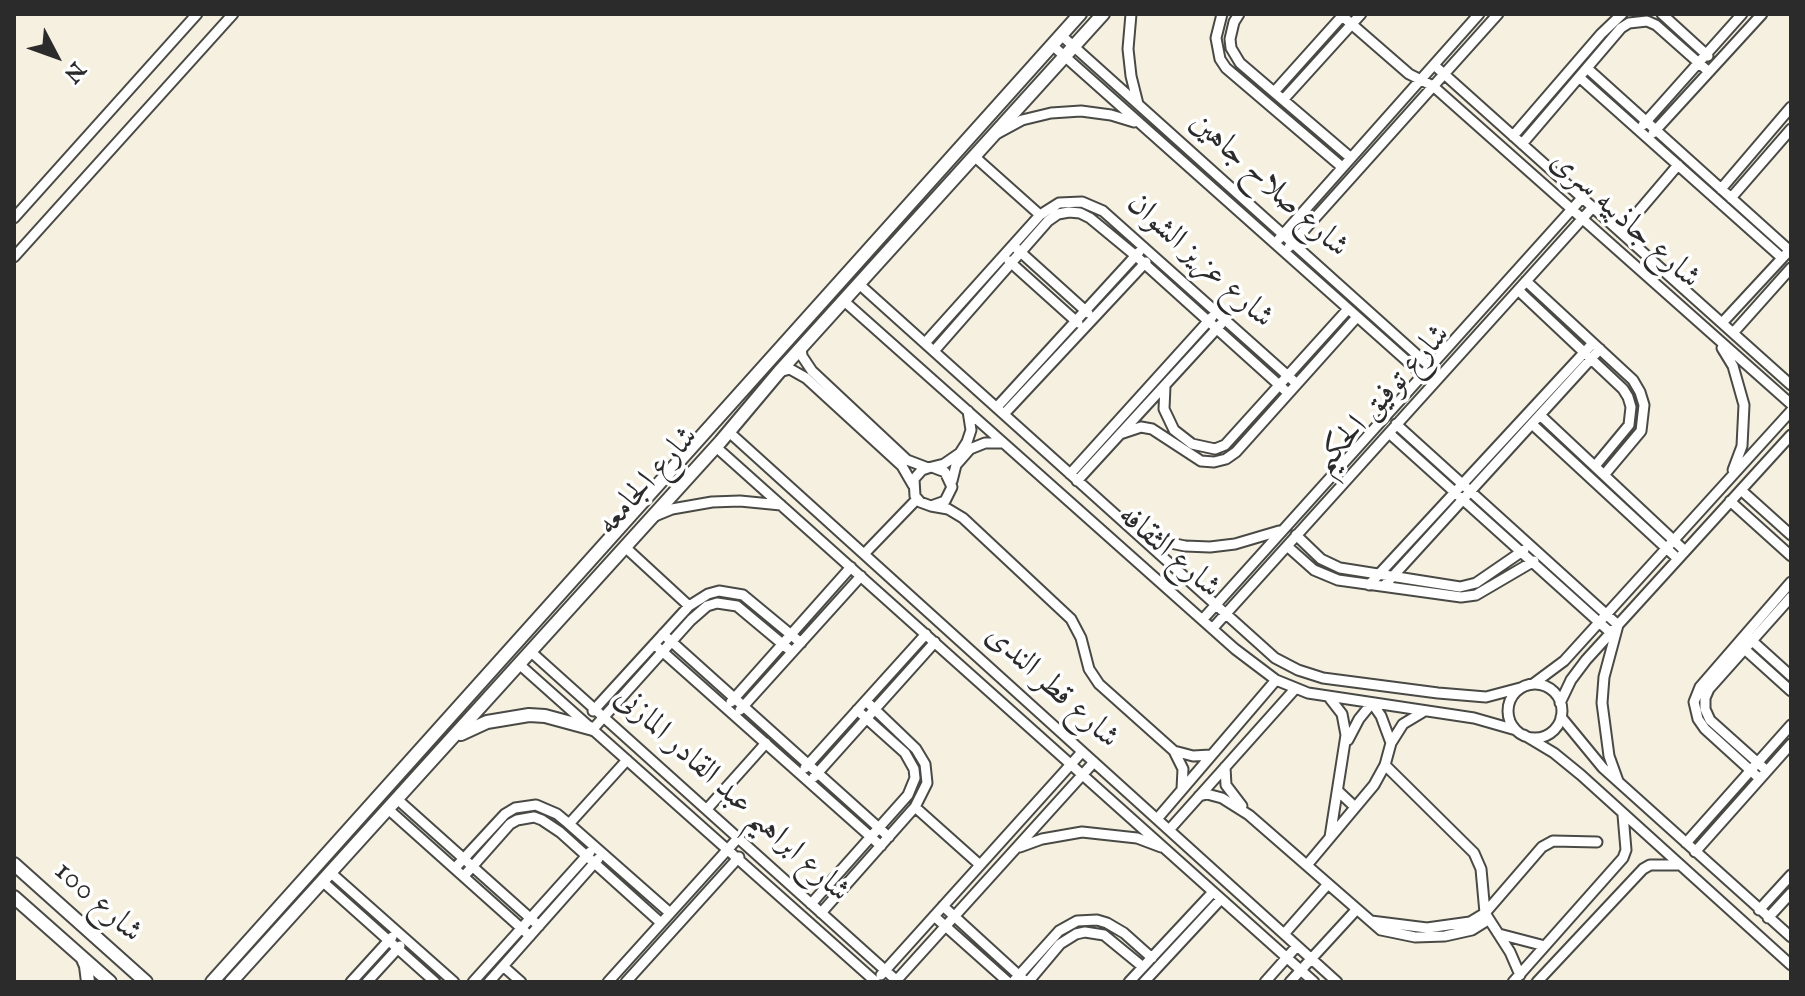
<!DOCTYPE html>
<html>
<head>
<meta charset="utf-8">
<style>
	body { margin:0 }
	#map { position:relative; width:1805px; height:996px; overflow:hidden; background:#f5f0df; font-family:"IM FELL English",serif }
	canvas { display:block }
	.frame { position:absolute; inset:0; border:16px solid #2b2b2b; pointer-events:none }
	.north { position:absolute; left:16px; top:16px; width:80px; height:80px; -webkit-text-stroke:6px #fff; paint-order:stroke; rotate:131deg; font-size:22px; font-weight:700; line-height:32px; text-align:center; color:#2b2b2b }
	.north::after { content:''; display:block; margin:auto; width:28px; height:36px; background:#2b2b2b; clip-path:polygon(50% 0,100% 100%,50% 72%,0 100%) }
</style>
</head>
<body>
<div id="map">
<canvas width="1805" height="996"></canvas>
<div class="frame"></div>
<div class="north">N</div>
</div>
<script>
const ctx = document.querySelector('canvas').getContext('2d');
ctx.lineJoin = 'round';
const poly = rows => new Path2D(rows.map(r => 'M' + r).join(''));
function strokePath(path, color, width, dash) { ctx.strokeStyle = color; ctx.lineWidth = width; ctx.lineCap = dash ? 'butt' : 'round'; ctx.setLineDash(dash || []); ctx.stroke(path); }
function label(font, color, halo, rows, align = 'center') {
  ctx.font = font + ' "IM FELL English",Amiri,serif'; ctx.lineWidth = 7; ctx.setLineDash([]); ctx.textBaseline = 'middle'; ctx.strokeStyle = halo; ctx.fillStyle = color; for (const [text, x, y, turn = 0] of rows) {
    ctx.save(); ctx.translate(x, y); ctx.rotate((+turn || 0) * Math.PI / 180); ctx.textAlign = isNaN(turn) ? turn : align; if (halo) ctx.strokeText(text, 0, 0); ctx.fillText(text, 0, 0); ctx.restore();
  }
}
const street = poly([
	[1131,14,1128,49,1131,76,1138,104],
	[1222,14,1216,38,1220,59,1226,68,1342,167],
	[1239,14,1234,22,1230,39,1231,48,1240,63,1351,158],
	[1340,14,1409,74,1433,86,1791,404],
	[1662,14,1708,56],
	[1061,35,1435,371],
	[1052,45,1426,378],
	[1434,65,1791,385],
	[1587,68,1789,250],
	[1579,77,1782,258],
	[1274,92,1344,14],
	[1283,100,1361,14],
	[1643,125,1742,14],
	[998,133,1022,120,1051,113,1081,111,1111,115,1134,122],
	[1653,133,1762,14],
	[1513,136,1601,34,1622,14],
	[1522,144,1621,28,1629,23,1647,21,1656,25,1709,72],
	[975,157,1040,215],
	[1721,189,1791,107],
	[1731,198,1791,129],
	[14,218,197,14],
	[1621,232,1678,165],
	[1279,239,1479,14],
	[1289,247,1498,14],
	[1016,248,1088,313],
	[14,257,233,14],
	[1009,261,1078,323],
	[1526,281,1633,380,1640,392,1644,405,1641,431,1604,475],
	[859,284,1275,658,1298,670,1323,678,1438,693,1486,697,1520,688],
	[1518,290,1623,389,1628,397,1631,407,1629,425,1595,466],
	[844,301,1235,649,1276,680,1308,693,1474,718,1516,730],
	[1722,323,1786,254],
	[1733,333,1791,268],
	[925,343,1040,215,1059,203,1082,202,1103,211,1297,384],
	[801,347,802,356,812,371,907,460,928,468],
	[1722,348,1733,366,1744,405,1742,446,1733,470],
	[934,351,1048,221,1058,214,1069,212,1080,213,1090,218,1136,256,1288,393],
	[779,372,790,369,806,378,902,466,913,485],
	[1165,386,1164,409,1174,430,1192,444,1215,449,1225,445,1348,309],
	[997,407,1139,252],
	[1004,414,1146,262],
	[1540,415,1685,551],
	[1396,424,1618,625,1604,677,1602,703,1609,756,1618,781],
	[1532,424,1678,559],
	[729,432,1337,982],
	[1389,433,1611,633],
	[1120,434,1141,427,1152,429,1201,461,1214,462,1226,459,1236,452,1357,317],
	[716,447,1314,982],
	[932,467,945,472,952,487,945,501,931,506,920,502,915,496,914,479,922,470,928,468,944,464,960,453,967,442,971,430,968,411],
	[1070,474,1212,317],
	[952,481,956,465,970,449,985,443,1003,443],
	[1077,481,1221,324],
	[1741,490,1791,535],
	[1730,501,1791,556],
	[931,506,948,509,963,518,1071,619,1081,638,1089,669,1099,684,1174,751,1183,769,1182,789],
	[655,516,672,509,712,502,740,501,781,505],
	[1296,535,1321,559,1340,568,1460,587,1476,583,1524,550],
	[1142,537,1185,546,1210,547,1235,544,1279,531],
	[1287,546,1314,570,1338,580,1461,597,1476,595,1534,561],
	[625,547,689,606],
	[864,554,917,499],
	[1369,585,1593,343],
	[1384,586,1600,349],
	[1203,619,1582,198],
	[1213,628,1593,207],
	[663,634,889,837],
	[1749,638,1791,676],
	[654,644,881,846],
	[1740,645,1791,691],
	[530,651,896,980],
	[519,664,876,982],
	[1533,684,1564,661,1791,411],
	'1508 711a27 27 0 1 1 54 0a27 27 0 1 1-54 0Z',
	[1328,696,1342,714,1346,735,1330,837],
	[731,702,851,567],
	[1560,703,1571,680,1586,660,1791,435],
	[740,710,861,576],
	[593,711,689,606,708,594,719,591,743,595,801,643],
	[1561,717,1603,768,1791,937],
	[593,729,691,620,707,606,717,603,737,606,792,652],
	[1524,735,1554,753,1581,775,1791,965],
	[1348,740,1359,719,1372,703,1381,716,1391,743],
	[1174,751,1193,756,1211,755],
	[1385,765,1474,853,1481,869,1485,913,1510,952,1520,975],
	[1225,767,1226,785,1242,806],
	[805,768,926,634],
	[1767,771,1710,720,1705,709,1705,698,1709,689,1791,597],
	[814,777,935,642],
	[1760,779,1705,729,1698,719,1694,702,1700,687,1791,582],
	[1338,791,1355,807],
	[1199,796,1207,794,1222,798,1249,815,1381,930,1415,937,1445,936,1472,930,1488,920],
	[397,799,539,926],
	[915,807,980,865],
	[388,809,530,936],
	[707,809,766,743],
	[1157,819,1276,680],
	[569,824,627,760],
	[1169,830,1295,689],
	[1686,843,1791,725],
	[1020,847,1042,839,1082,832,1137,838,1161,847],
	[1695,852,1791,744],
	[1307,865,1374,785,1385,765,1391,743,1403,724,1423,712],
	[455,868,505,814,515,808,536,805,557,814,569,824,670,913],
	[330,872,454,982],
	[464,876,510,824,517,820,534,817,542,820,560,832,661,923],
	[322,881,435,982],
	[811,904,908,795,915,778,914,769,905,753,857,710],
	[943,906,1024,980],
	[1759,910,1791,875],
	[821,913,915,807,927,783,925,764,916,749,866,701],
	[934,916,1008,982],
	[1768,918,1791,893],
	[1371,921,1427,928,1470,922,1485,913,1542,847,1553,841,1597,842],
	[1284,934,1328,884],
	[1499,934,1545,946],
	[503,966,521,982],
	[881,975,1082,752],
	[351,982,392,937],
	[367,982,400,946],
	[473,982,590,852],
	[489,982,598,859],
	[608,982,738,838],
	[626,982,739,857],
	[895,982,1094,762],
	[1013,982,1059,931,1077,921,1097,920,1107,923,1124,933,1152,958],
	[1028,982,1060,944,1076,934,1085,932,1104,935,1143,967],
	[1129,982,1213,892],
	[1144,982,1221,899],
	[1265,982,1297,946],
	[1290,982,1357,909],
	[1513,982,1623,858,1626,850,1623,815],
	[1537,982,1643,869,1650,865,1679,865]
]);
const secondary = poly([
	[461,734,487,722,529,715,545,716,593,729],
	[14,864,146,982],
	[14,897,110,982],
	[83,959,86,966,88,982],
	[212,982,1080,14],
	[231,982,721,441,779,372,1103,14]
]);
const streetNames = [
	["شارع صلاح جاهين",1268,186,42],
	["شارع جاذبيه سرى",1624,221,42],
	["شارع عزيز الشوان",1199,262,42],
	["شارع توفيق الحكيم",1383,400,-48],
	["شارع الجامعه",649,482,-48],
	["شارع الثقافه",1168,553,41],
	["شارع قطر الندى",1051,688,42],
	["شارع ابراهيم عبد القادر المازنى",731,796,42],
	["شارع 100",97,903,42]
];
strokePath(street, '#494946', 13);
strokePath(secondary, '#494946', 16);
strokePath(street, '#fff', 9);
strokePath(secondary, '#fff', 12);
label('32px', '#2b2b2b', '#fff', streetNames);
</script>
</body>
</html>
